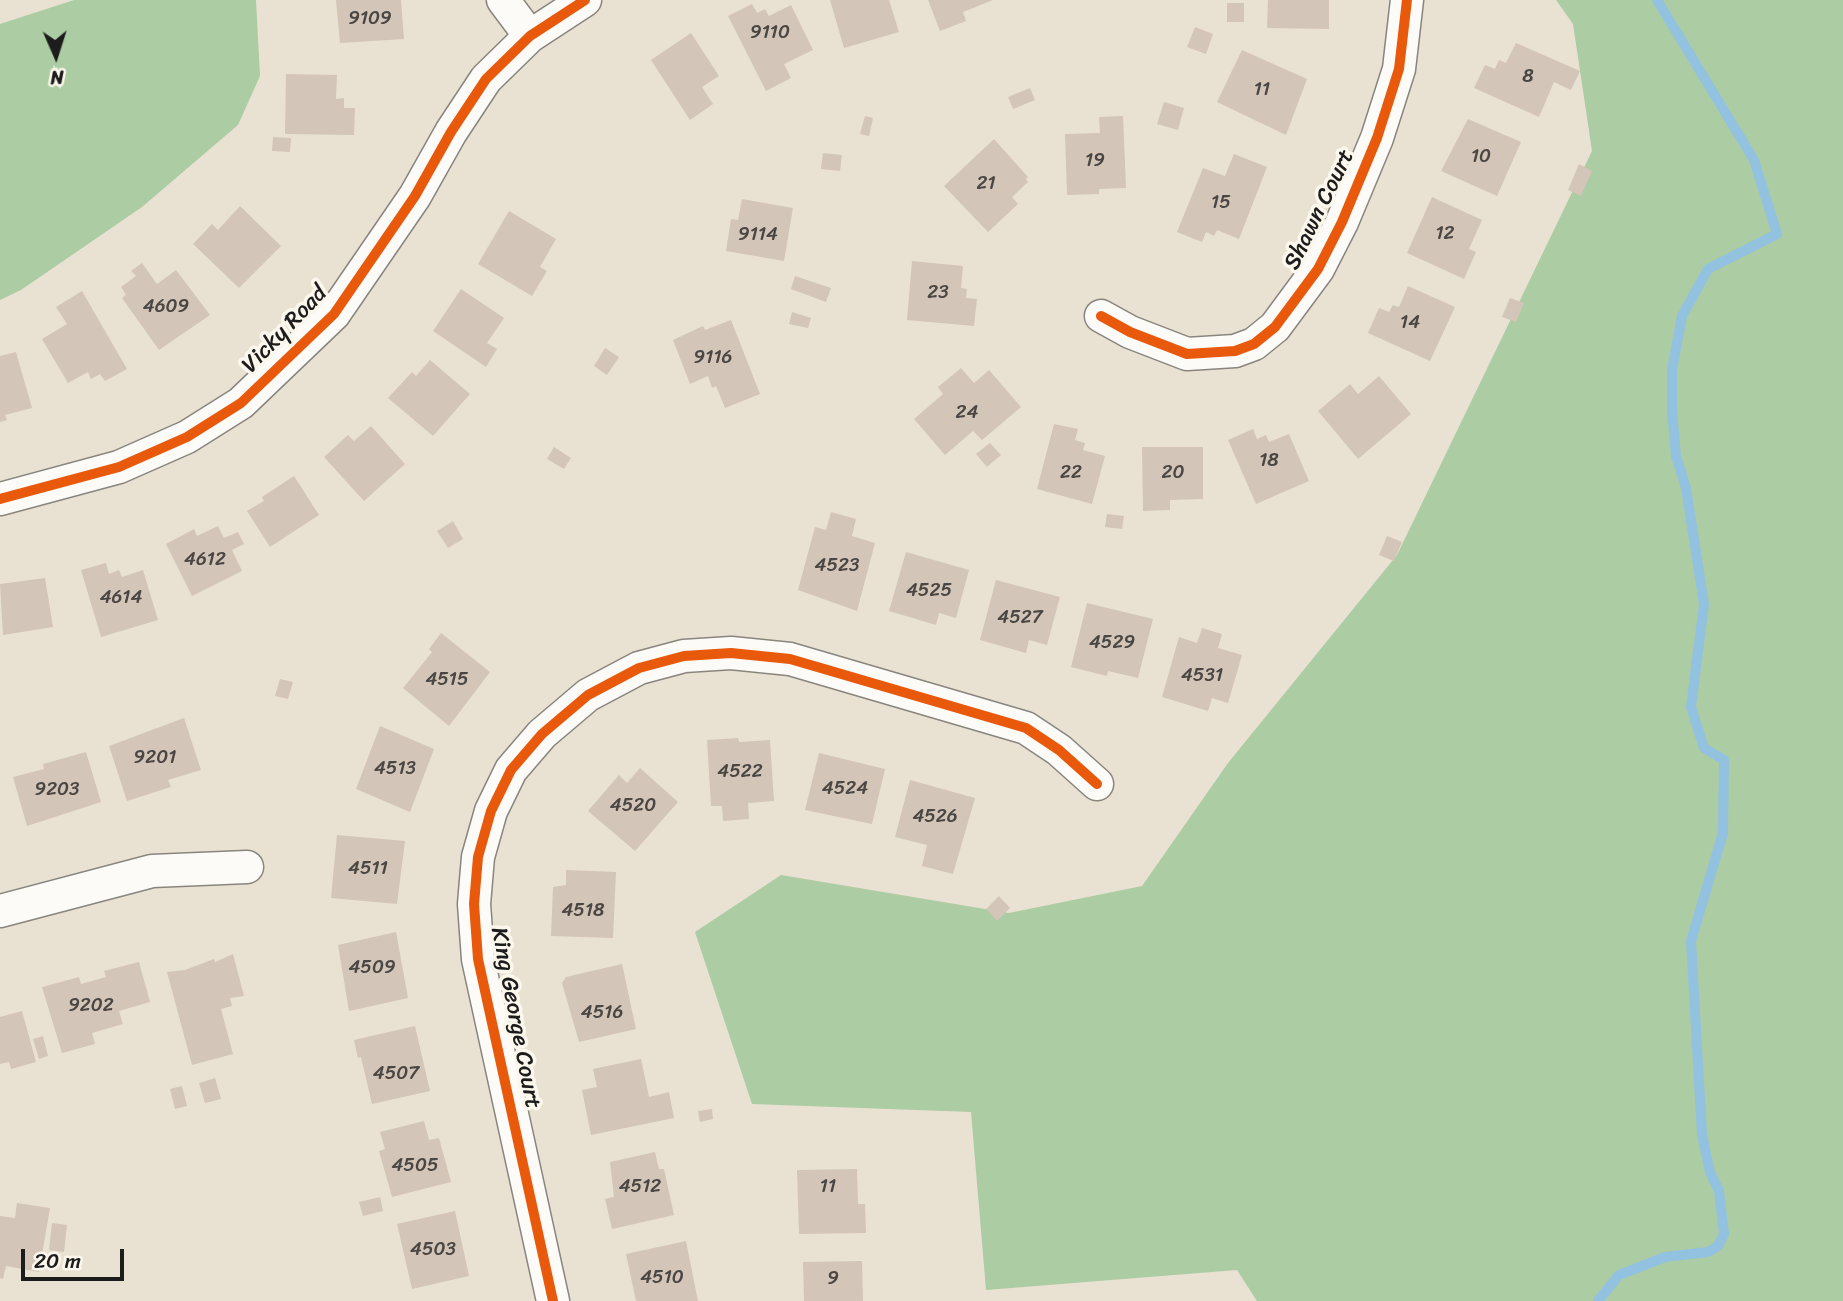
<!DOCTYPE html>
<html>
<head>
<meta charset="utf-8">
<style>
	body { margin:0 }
	#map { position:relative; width:1843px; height:1301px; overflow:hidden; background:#e9e2d3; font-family:Sriracha,sans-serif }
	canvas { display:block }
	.north { position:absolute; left:21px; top:21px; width:70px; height:70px; -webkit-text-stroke:5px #fbf7ec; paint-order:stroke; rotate:177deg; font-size:19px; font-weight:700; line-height:28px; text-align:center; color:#1c1c1c }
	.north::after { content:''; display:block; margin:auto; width:24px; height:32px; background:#1c1c1c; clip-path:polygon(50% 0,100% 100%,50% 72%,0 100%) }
	.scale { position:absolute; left:21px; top:1249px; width:103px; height:32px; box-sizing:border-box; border:4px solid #1c1c1c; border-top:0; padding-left:9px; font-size:21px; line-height:24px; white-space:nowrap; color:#1c1c1c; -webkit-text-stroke:5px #fbf7ec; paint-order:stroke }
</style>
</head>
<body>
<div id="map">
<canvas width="1843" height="1301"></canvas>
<div class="north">N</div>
<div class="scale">20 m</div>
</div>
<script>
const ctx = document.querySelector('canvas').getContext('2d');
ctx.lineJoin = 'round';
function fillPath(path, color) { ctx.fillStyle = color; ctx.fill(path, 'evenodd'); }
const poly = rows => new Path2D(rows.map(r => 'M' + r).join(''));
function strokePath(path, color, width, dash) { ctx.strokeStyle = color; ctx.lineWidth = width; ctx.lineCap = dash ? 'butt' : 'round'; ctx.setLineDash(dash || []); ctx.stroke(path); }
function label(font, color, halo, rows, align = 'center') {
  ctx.font = font + ' Sriracha,sans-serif'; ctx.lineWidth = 7; ctx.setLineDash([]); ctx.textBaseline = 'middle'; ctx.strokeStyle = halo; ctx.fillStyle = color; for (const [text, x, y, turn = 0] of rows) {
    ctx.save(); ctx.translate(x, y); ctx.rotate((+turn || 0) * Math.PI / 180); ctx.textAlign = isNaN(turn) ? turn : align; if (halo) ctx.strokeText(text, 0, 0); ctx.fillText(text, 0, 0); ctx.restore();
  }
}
const forest = poly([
	[74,0,256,0,260,76,238,125,142,207,21,290,0,300,0,24],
	[1556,0,1843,0,1843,1301,1257,1301,1237,1270,986,1290,971,1112,752,1104,695,932,781,875,1009,913,1142,886,1228,763,1397,555,1592,151,1573,24]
]);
const stream = poly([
	[1598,1301,1619,1275,1665,1257,1708,1252,1718,1246,1724,1234,1719,1191,1710,1172,1702,1135,1691,941,1723,833,1724,760,1704,748,1691,707,1704,604,1686,488,1676,456,1672,410,1672,370,1682,316,1708,269,1777,234,1754,160,1657,0]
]);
const building = poly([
	[336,0,401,0,404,39,340,43],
	[830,0,889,0,899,32,844,48],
	[928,0,993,0,963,12,966,21,940,31],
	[1268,0,1329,0,1329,29,1267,28],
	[1227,3,1244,3,1244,22,1227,22],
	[752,4,757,13,765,9,769,16,791,5,813,50,784,64,791,78,766,91,728,16],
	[1195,27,1213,34,1206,54,1187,47],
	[691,33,719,76,702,87,713,104,690,120,651,60],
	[1516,43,1580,71,1571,90,1554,82,1539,117,1474,88,1485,65,1495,69,1499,60,1506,63],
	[1242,50,1307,79,1286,135,1217,102],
	[286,74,337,75,336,99,344,98,344,108,355,108,354,135,285,134],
	[1030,88,1035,100,1013,109,1008,97],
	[1164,102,1184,108,1178,130,1157,124],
	[865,116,873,118,869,136,860,134],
	[1123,116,1126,188,1099,189,1099,194,1067,195,1065,134,1100,133,1099,117],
	[1468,119,1521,142,1497,196,1441,171],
	[273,137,291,138,290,152,272,151],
	[994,139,1028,177,1026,179,1028,182,1012,197,1018,204,988,232,944,186],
	[823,153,842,155,840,171,821,169],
	[1234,154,1267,167,1239,239,1217,230,1214,236,1206,232,1202,242,1177,232,1203,168,1225,176],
	[1579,164,1592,171,1581,196,1568,190],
	[1432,197,1482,220,1469,249,1476,252,1464,279,1407,253],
	[742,199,793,208,784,261,726,251,731,219,738,220],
	[240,206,281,246,239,288,193,244,212,224,218,230],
	[509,211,556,239,540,267,547,271,532,296,478,264],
	[912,261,963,266,961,288,967,289,966,298,977,299,974,326,907,320],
	[142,263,157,284,176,270,210,315,159,350,122,298,126,295,121,287,136,276,131,271],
	[795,276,831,288,826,302,791,289],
	[1408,286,1455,307,1430,361,1368,333,1379,308,1389,312,1393,305,1399,307],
	[461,289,504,318,487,343,497,349,486,367,433,331],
	[82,291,127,369,105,381,100,374,91,379,88,372,68,383,42,339,67,324,56,307],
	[1510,298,1524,303,1516,322,1502,317],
	[792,312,811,318,808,328,789,324],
	[731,320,760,394,725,408,716,386,712,388,708,376,690,384,673,340,703,326,705,330],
	[605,348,619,357,607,375,594,366],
	[16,352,32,408,5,415,7,420,0,422,0,356],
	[430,360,470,394,433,436,388,398,412,372,416,376],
	[961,368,974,383,989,370,1021,407,982,440,973,431,945,455,914,419,943,394,938,387],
	[1379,376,1411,414,1358,459,1318,411,1350,384,1358,394],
	[1054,424,1078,429,1075,440,1085,443,1083,450,1105,456,1092,504,1037,489],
	[371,426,405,464,364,501,324,457,348,435,354,441],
	[1253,429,1257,439,1266,435,1269,442,1289,434,1309,481,1256,504,1228,440],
	[990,443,1001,455,987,467,976,454],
	[554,447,571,458,564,469,547,459],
	[1142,447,1203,447,1203,499,1170,500,1170,510,1143,511],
	[294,476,319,515,270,547,247,511,264,501,262,497],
	[831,512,856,519,852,536,875,543,857,611,798,590,815,527,826,530],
	[1107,514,1124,516,1122,529,1105,527],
	[453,521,463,539,448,548,437,531],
	[218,526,224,538,238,532,244,544,232,550,242,571,192,596,166,544,194,529,197,536],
	[1387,536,1402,542,1394,561,1379,555],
	[906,552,969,570,956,618,939,613,936,625,889,611],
	[106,563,109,574,119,570,122,577,143,570,158,620,101,637,81,570],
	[45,578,53,627,3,635,0,584],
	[996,580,1060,597,1047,645,1029,640,1026,653,980,640],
	[1087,603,1153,619,1138,678,1108,671,1107,676,1071,667],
	[1202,628,1222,634,1218,648,1242,655,1228,703,1212,698,1208,711,1162,697,1179,637,1197,643],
	[441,633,490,672,449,726,403,688,432,652,429,649],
	[280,679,293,682,288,699,275,696],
	[184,718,201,770,168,780,171,787,127,801,109,746],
	[380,726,434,749,410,812,356,789],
	[738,738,739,742,770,740,774,801,748,803,749,819,723,821,722,806,711,806,707,740],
	[86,752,101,802,27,826,13,777,44,769,43,764],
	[819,753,885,769,872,824,805,810],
	[640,768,678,802,635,851,588,811,619,775,627,783],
	[910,780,975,798,953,874,922,866,927,845,895,837],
	[337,835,405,841,397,904,331,898],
	[566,870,616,872,613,938,551,936,553,887,566,885],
	[999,896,1010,908,997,921,986,909],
	[396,932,408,998,349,1011,338,945],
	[233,954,244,996,230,998,232,1006,221,1009,233,1054,192,1065,167,972,185,970,214,959,215,962],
	[139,962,150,1002,119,1011,123,1024,92,1033,95,1044,62,1053,42,987,79,977,81,984,106,977,104,971],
	[622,964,636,1029,579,1042,562,983,566,977],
	[22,1011,36,1062,11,1069,9,1062,0,1064,0,1017],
	[415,1026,430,1091,372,1104,361,1057,358,1058,354,1040],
	[43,1036,48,1056,39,1059,33,1039],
	[641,1059,649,1097,669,1092,674,1118,591,1135,582,1090,597,1087,593,1069],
	[215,1078,221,1099,205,1103,199,1083],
	[182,1086,187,1106,175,1109,170,1089],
	[712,1109,713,1119,700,1122,698,1111],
	[424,1121,429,1140,439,1138,451,1182,392,1197,379,1151,385,1149,380,1132],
	[655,1152,659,1169,664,1169,674,1215,612,1229,605,1199,614,1197,610,1162],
	[857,1169,858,1204,865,1204,866,1233,799,1234,797,1170],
	[380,1197,383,1211,363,1216,359,1202],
	[17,1203,50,1208,39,1272,6,1266,3,1279,0,1278,0,1216,15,1218],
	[455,1211,469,1276,412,1289,397,1224],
	[52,1223,67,1225,64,1252,49,1250],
	[686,1241,698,1301,636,1301,626,1254],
	[862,1261,863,1301,804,1301,803,1262]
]);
const minor = poly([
	[503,0,530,36],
	[1101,316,1130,332,1187,354,1235,351,1254,344,1275,327,1318,269,1342,222,1377,138,1399,69,1407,0],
	[0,499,119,467,187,437,241,403,334,314,415,196,451,132,486,79,530,36,585,0],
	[0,911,152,871,247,867],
	[553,1301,478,959,474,904,478,857,491,811,511,770,542,734,588,695,639,668,684,656,731,653,790,659,1026,728,1059,750,1097,784]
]);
const cycleway = poly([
	[1101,316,1130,332,1187,354,1235,351,1254,344,1275,327,1318,269,1342,222,1377,138,1399,69,1407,0],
	[0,499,119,467,187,437,241,403,334,314,415,196,451,132,486,79,530,36,585,0],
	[553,1301,478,959,474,904,478,857,491,811,511,770,542,734,588,695,639,668,684,656,731,653,790,659,1026,728,1059,750,1097,784]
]);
const numberNames = [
	["9109",370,19],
	["9110",770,33],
	["8",1528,77],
	["11",1262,90],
	["10",1481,157],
	["19",1095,161],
	["21",986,184],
	["15",1221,203],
	["12",1445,234],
	["9114",758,235],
	["23",938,293],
	["4609",166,307],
	["14",1410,323],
	["9116",713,358],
	["24",967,413],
	["18",1269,461],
	["22",1071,473],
	["20",1173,473],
	["4612",205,560],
	["4523",837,566],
	["4525",929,591],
	["4614",121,598],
	["4527",1020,618],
	["4529",1112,643],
	["4531",1202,676],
	["4515",447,680],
	["9201",155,758],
	["4513",395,769],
	["4522",740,772],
	["4524",845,789],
	["9203",57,790],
	["4520",633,806],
	["4526",935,817],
	["4511",368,869],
	["4518",583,911],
	["4509",372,968],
	["9202",91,1006],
	["4516",602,1013],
	["4507",396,1074],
	["4505",415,1166],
	["4512",640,1187],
	["11",828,1187],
	["4503",433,1250],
	["4510",662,1278],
	["9",833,1279]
];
const streetNames = [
	["Shawn Court",1320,210,-64],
	["Vicky Road",285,330,-46],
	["King George Court",515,1018,79]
];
fillPath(forest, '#accca3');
strokePath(stream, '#93c2e0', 10);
fillPath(building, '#d3c5b7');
strokePath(minor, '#89857e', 35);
strokePath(minor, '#fcfbf8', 32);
strokePath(cycleway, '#e8590c', 10);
label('19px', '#4a4643', null, numberNames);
label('23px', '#1c1c1c', '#fbf7ec', streetNames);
</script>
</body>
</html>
